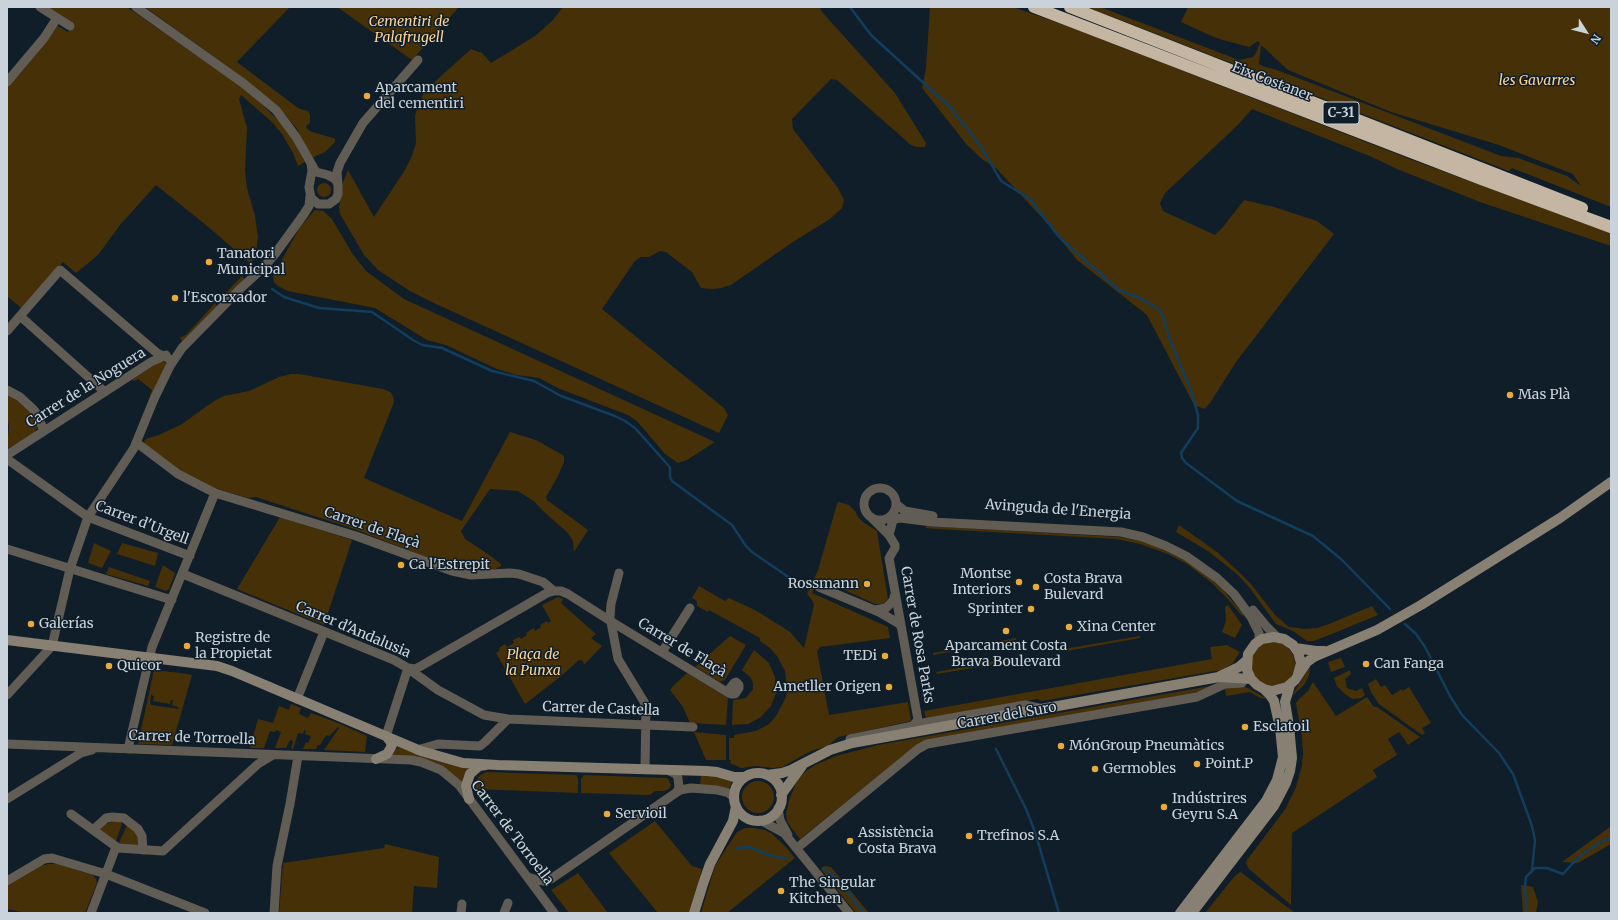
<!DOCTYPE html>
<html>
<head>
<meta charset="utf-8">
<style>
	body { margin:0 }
	#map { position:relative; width:1618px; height:920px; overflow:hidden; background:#0f1e29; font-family:Merriweather,serif }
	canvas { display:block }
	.frame { position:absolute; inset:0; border:8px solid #cad3db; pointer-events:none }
	.north { position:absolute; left:1566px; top:12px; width:40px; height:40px; -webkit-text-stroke:3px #0f1e29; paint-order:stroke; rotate:126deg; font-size:11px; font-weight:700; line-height:16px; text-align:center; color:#cad3db }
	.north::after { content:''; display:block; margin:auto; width:14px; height:18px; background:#cad3db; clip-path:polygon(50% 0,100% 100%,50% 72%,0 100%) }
</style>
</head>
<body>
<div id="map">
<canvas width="1618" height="920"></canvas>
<div class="frame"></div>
<div class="north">N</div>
</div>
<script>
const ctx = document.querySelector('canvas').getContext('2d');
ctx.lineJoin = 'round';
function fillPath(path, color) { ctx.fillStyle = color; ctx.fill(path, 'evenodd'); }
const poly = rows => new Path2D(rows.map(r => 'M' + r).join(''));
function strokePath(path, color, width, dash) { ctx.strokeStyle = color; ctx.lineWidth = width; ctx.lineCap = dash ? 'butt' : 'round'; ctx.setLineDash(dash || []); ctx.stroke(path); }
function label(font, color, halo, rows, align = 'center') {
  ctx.font = font + ' Merriweather,serif'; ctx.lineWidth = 3; ctx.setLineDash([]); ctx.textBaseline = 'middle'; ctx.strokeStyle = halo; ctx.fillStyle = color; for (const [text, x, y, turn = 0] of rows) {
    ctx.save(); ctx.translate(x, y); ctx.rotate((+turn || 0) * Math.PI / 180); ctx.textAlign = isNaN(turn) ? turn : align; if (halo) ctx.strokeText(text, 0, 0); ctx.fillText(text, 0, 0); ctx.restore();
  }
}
const green = poly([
	[48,7,127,7,249,92,281,123,288,132,305,162,298,166,293,153,282,134,272,122,241,95,239,99,247,128,245,171,247,188,255,216,258,237,255,259,252,258,253,271,248,276,247,271,249,268,250,263,206,225,156,185,120,225,98,255,76,273,63,262,22,309,7,296,7,108,8,100,7,87,21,73,37,53,56,25,68,32,74,24],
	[145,7,290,7,237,62,294,105,300,109,308,111,310,115,310,123,306,126,307,129,312,132,333,138,335,139,335,142,325,152,312,158,297,129,278,106,242,77],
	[337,7,459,7,412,60],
	[563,7,819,7,823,13,895,93,926,143,925,147,917,147,911,145,837,80,831,79,792,119,793,129,838,188,844,200,842,208,830,219,793,242,731,285,721,288,713,289,701,288,692,272,666,252,660,251,649,257,641,257,635,261,602,309,724,408,728,415,719,433,436,304,410,291,378,270,364,255,340,214,339,207,342,193,342,185,348,170,374,217,405,170,412,156,416,143,415,116,418,105,424,93,441,76,471,49,482,53,491,63,535,36,552,21],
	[930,7,1013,7,1070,27,1415,161,1611,233,1611,246,1480,202,1397,169,1372,157,1252,109,1237,126,1165,193,1160,203,1163,211,1215,235,1223,227,1244,200,1274,207,1317,221,1334,234,1236,362,1210,403,1204,409,1194,405,1147,315,1077,260,1048,224,997,169,982,159,967,145,922,88,926,68],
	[1087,7,1100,7,1239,60,1253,57,1256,53,1260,43,1258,41,1249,47,1216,38,1181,22,1188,7,1611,7,1611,207,1512,168,1509,171],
	[1261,45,1288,70,1391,112,1499,145,1573,174,1581,186,1567,176,1518,158,1501,156,1324,88,1277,70,1262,66,1259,64],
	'317 190a7 7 0 1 1 14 0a7 7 0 1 1-14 0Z',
	[315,210,323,211,332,219,352,253,366,271,404,299,715,442,687,460,678,463,665,454,637,421,628,415,560,389,539,378,517,375,497,369,446,345,427,340,375,308,288,291,278,286,274,282,273,276,300,227],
	[242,276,245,280,222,301,220,299],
	[215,303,217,307,183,342,180,338,187,334],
	[161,361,165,362,166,365,153,397,150,395,152,390,138,379,134,381,132,380],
	[291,374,299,374,383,389,390,392,393,396,394,402,364,478,462,521,510,432,536,440,561,454,564,456,564,462,557,478,546,497,547,500,588,530,574,552,573,541,568,533,542,510,535,502,518,491,490,489,461,531,465,539,485,552,501,564,501,566,494,570,482,572,457,569,354,529,256,497,248,498,211,487,191,478,145,445,144,441,148,438,159,435,182,424,214,401,224,396,249,391,279,377],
	[7,395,24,405,34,416,38,426,34,433,7,449,9,426,7,417],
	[839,502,849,505,855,511,858,517,863,522,877,531,888,599,883,604,875,604,819,578,812,593,888,627,890,638,820,647,817,651,829,715,908,702,911,721,838,737,828,746,811,751,782,767,773,768,756,766,741,768,730,763,731,760,729,760,729,738,734,738,734,735,756,731,769,724,776,716,786,697,787,687,785,671,777,656,770,648,760,641,760,638,709,610,708,612,697,606,697,601,692,598,699,586,725,601,729,598,755,610,784,628,790,632,804,648,814,605,812,600,807,594,818,570,837,504],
	[280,517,352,540,324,625,237,589],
	[1179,525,1217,552,1237,570,1251,584,1275,615,1289,627,1305,629,1317,628,1329,624,1372,606,1378,615,1322,638,1313,641,1307,641,1293,631,1276,624,1249,587,1238,575,1208,551,1176,532],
	[926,526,1118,537,1146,542,1186,561,1210,578,1223,590,1244,615,1242,616,1227,598,1213,584,1187,564,1168,554,1140,544,1117,539,937,529,926,528],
	[94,543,111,551,102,568,88,563],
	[122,543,158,553,155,566,117,554],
	[163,565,175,573,169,589,166,591,155,587],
	[109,567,150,581,148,586,106,574],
	[558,597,563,599,561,603,596,634,591,638,602,646,584,665,583,661,579,660,560,677,525,704,496,653,500,650,499,648,505,644,507,647,514,643,513,640,519,637,521,639,527,635,526,633,534,628,535,631,541,627,540,625,547,621,548,623,551,621,542,605],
	[1228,605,1242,625,1235,638,1222,632,1226,621,1225,607],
	[730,636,746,645,725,680,720,682,695,667],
	[1140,636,1140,638,1061,652,1058,650],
	[1016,638,1016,640,933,655,933,653],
	'1251 664a22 22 0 1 1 44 0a22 22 0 1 1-44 0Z',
	[1227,645,1240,652,1233,663,1221,670,1042,701,1037,699,926,719,924,711,1212,659,1210,647],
	[754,650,769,663,775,677,776,693,771,706,761,717,748,724,732,725,733,700,746,698,753,689,753,683,751,678,742,670],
	[1019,657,1020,660,937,674,936,672],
	[1341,658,1345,667,1331,672,1328,662],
	[1310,667,1309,675,1304,685,1291,697],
	[154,670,181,673,192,675,172,745,138,744],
	[151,695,154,696,153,701,170,704,171,700,173,700,172,705,178,707,179,709,151,705,150,703],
	[1350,670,1351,674,1345,679,1347,688,1356,691,1362,688,1365,695,1361,698,1353,699,1346,695,1337,686,1334,678],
	[687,673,728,698,726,725,690,723,683,707,670,690,673,686],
	[1376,679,1381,687,1385,685,1392,695,1402,689,1403,691,1409,687,1431,723,1422,728,1425,733,1422,735,1379,704,1371,692,1368,684],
	[1313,682,1336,716,1367,697,1374,707,1377,707,1420,737,1408,745,1399,732,1388,739,1397,755,1373,770,1377,777,1292,833,1291,905,1249,869,1246,864,1247,860,1286,808,1296,787,1302,765,1303,754,1302,737,1296,703,1299,699,1308,691],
	[1216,685,1206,691,939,738,917,745,800,839,792,829,787,821,786,814,789,800,797,781,805,772,815,765,836,756,878,745],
	[1241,685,1250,689,1267,699,1260,698,1250,692,1226,696,1225,688],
	[291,704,301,708,299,714,308,718,311,713,338,723,367,736,365,752,324,750,339,728,338,727,329,736,327,735,325,737,320,745,318,745,316,749,303,749,306,742,308,743,311,736,305,734,306,731,304,730,303,734,298,733,293,749,291,749,293,741,290,740,286,748,275,748,281,732,276,730,275,732,270,731,264,748,250,748,258,719,273,723,279,706,289,710],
	[694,732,726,735,726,760,706,760],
	[398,747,434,760,471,769,463,784,459,779,391,756],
	[486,772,576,775,578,778,578,793,474,789,477,779,480,775],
	[584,775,666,778,668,779,671,785,669,789,664,791,655,791,650,795,581,793,581,779],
	[701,775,712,775,733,780,728,790,700,785],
	'742 797a16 16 0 1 1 32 0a16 16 0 1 1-32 0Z',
	[114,821,121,822,122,824,116,841,100,830,106,824],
	[655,821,692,866,702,869,689,913,658,913,609,853],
	[127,825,136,832,140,845,120,845,119,843],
	[1611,826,1611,844,1578,863,1562,862],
	[745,828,753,828,765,830,771,833,786,847,795,858,727,913,701,913,715,866,737,832],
	[385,844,439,857,437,888,414,886,412,913,279,913,283,863,384,848],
	[48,864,57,864,93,875,96,879,97,883,85,913,26,913,7,909,7,886,40,866],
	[825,866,831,867,869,913,856,913,822,871,821,868],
	[1240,872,1242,873,1295,913,1205,913,1234,877],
	[578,873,608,913,569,913,551,890],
	[1521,885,1533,887,1538,902,1536,913,1523,913]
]);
const stream = poly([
	[850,7,871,35,950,107,982,148,1001,181,1030,199,1059,237,1119,290,1142,299,1158,309,1162,314,1170,340,1190,388,1198,415,1198,428,1181,453,1182,458,1186,463,1237,501,1313,536,1341,559,1390,609],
	[272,289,284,297,319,308,372,312,413,340,422,345,442,348,492,371,534,381,561,396,615,416,625,421,635,428,668,465,670,468,670,477,672,481,732,525,746,546,752,552,800,585],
	[1405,624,1416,634,1425,647,1450,696,1462,715,1499,753,1513,774,1532,826,1535,840,1532,871],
	[996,749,1026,809,1035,832,1059,913],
	[736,848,750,847,769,855,788,859],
	[824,869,835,877,864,913],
	[1527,913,1525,888,1526,877,1535,868,1547,868,1563,874,1572,864,1584,853,1599,843,1611,837]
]);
const street = poly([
	[40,7,70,26],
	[136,7,243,83,276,110,296,137,316,172,328,175,335,179,338,184,338,194,336,199,329,204,318,204,311,198,309,187,312,171,311,163],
	[7,82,44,38,57,18],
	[338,184,337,172,340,163,363,123,418,60],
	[20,316,105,392],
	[7,331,60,270,157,353,168,358,172,363],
	[7,390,20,397,32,408,37,414,44,431],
	[137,443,178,474,215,493,356,536,452,571,471,575,510,573,519,574,543,582,554,591],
	[7,455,151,362,166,355],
	[7,459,88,517,190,556],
	'864 504a16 16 0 1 1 32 0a16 16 0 1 1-32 0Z',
	[896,504,905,511,933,516],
	[871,517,889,535,895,545,895,548,889,558,918,720],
	[889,535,893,520,900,518,932,522,1121,532,1143,537,1166,546,1186,556,1217,578,1234,594,1251,617,1259,633,1259,641],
	[7,549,172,600],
	[619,573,611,604,610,617,618,659,646,705,645,769],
	[183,574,394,660,406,667,438,690,484,715,508,719,693,727],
	[819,587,879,612,898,623,901,626],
	[875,610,886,608,893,601,895,594],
	[1253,610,1267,627,1277,637],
	[662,652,690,608],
	[7,695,52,646,70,569,88,517,134,448,154,399,170,366,182,348,240,289,263,268,275,254,304,214,309,206,310,196],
	[297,699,324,632],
	[918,720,919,722,923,723,1025,705,1043,709],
	[386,736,408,668,415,669,421,666,547,593,554,591,561,591,568,594,612,622,727,692,731,694,735,694,739,688,739,685,736,682,734,683,727,692],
	[850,739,913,726,918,720],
	[7,744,411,760,421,762,441,770,459,785,554,913],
	[128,749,152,647,215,493],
	[417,750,438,744,480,746,485,742,508,719],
	[667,770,676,774,678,778,679,788,676,793],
	[7,799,81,753,92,750],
	[778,808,780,820,788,835],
	[71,814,118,848,163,851,258,764,273,755],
	[760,820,784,833,849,913],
	[93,830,106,818,112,817,124,818,138,829,142,836,143,850],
	[797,848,918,749,927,744,1197,697,1225,684,1242,683],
	[528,877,537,880,544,881,551,879,680,790,691,788,717,790,729,793,734,798],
	[7,881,44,859,52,858,106,874,205,913],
	[91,913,116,847],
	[274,913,277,866,290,804,298,756],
	[461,913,462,904],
	[504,913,508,903]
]);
const secondary = poly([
	[7,640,217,666,232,671,421,751,463,763,498,765,707,771,717,772,734,777,745,777],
	[1295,648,1316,651,1324,651],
	[1298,674,1301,663,1298,652,1293,645,1284,639,1274,637,1262,639,1255,644,1248,654,1247,670,1251,679,1257,685,1264,689,1272,691,1287,687,1295,680,1307,662,1314,657,1377,630,1421,605,1560,518,1611,482],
	[1220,676,1239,667,1247,660],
	[376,759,387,754,390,749,392,745,390,741,386,736],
	'734 797a24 24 0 1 1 48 0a24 24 0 1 1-48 0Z',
	[767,775,782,773,791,770,830,750,852,743,1219,677,1251,679],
	[781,795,802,766],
	[469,799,466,786,470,774,479,766,486,765],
	[694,913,703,884,710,864,733,821,736,806],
	[1180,913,1266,801,1277,780,1283,757,1280,728,1274,701,1270,695,1264,689],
	[1192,913,1274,806,1286,783,1290,771,1292,758,1289,726,1285,702,1290,685]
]);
const highway = poly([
	[1034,7,1481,179,1611,227],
	[1070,7,1582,208]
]);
const markers = [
	[367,96,4,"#eaaa39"],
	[209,262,4,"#eaaa39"],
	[175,298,4,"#eaaa39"],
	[1510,395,4,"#eaaa39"],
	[401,565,4,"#eaaa39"],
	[1019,582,4,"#eaaa39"],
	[867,584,4,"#eaaa39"],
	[1036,587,4,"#eaaa39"],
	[1031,609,4,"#eaaa39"],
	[31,624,4,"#eaaa39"],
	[1069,627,4,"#eaaa39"],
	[1006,631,4,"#eaaa39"],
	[187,646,4,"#eaaa39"],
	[885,656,4,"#eaaa39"],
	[1366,664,4,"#eaaa39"],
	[109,666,4,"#eaaa39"],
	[889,687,4,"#eaaa39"],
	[1245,727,4,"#eaaa39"],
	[1061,746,4,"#eaaa39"],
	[1197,764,4,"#eaaa39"],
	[1095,769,4,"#eaaa39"],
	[1164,807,4,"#eaaa39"],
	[607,814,4,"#eaaa39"],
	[969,836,4,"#eaaa39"],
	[850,841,4,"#eaaa39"],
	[781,891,4,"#eaaa39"]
];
const shields = [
	[1341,113,36]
];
const shieldNames = [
	["C-31",1341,113]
];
const parkNames = [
	["Cementiri de",409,22],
	["Palafrugell",409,38],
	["les Gavarres",1537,81],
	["Plaça de",533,655],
	["la Punxa",533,671]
];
const streetNames = [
	["Eix Costaner",1272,82,21],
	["Carrer de la Noguera",86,388,-32],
	["Avinguda de l'Energia",1058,510,4],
	["Carrer d'Urgell",142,523,21],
	["Carrer de Flaçà",372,528,19],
	["Carrer d'Andalusia",353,630,23],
	["Carrer de Rosa Parks",917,635,80],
	["Carrer de Flaçà",682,648,31],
	["Carrer de Castella",601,709,2],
	["Carrer del Suro",1007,716,-10],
	["Carrer de Torroella",192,738,2],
	["Carrer de Torroella",512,833,53]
];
const poiNames = [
	["Aparcament",375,88],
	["del cementiri",375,104],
	["Tanatori",217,254],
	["Municipal",217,270],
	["l'Escorxador",183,298],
	["Mas Plà",1518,395],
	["Ca l'Estrepit",409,565],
	["Montse",1011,574,"right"],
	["Interiors",1011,590,"right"],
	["Costa Brava",1044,579],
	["Bulevard",1044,595],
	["Rossmann",859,584,"right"],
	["Sprinter",1023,609,"right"],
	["Galerías",39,624],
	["Xina Center",1077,627],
	["Registre de",195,638],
	["la Propietat",195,654],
	["Aparcament Costa",1006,646,"center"],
	["Brava Boulevard",1006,662,"center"],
	["TEDi",877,656,"right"],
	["Can Fanga",1374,664],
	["Quicor",117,666],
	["Ametller Origen",881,687,"right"],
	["Esclatoil",1253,727],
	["MónGroup Pneumàtics",1069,746],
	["Point.P",1205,764],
	["Germobles",1103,769],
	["Indústrires",1172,799],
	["Geyru S.A",1172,815],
	["Servioil",615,814],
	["Assistència",858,833],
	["Costa Brava",858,849],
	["Trefinos S.A",977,836],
	["The Singular",789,883],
	["Kitchen",789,899]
];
fillPath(green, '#463008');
strokePath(stream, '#123e5e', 2.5);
strokePath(street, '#615c54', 9);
strokePath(secondary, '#898074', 10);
strokePath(highway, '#c4b6a3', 12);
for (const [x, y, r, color] of markers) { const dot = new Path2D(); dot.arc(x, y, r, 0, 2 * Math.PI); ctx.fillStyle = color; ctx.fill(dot); strokePath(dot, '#0f1e29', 1.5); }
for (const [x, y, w] of shields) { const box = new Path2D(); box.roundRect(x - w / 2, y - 11, w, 22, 3); ctx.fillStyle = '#0f1e29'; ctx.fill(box); strokePath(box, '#cad3db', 1); }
label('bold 13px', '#cad3db', null, shieldNames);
label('italic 14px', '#fdd496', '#0f1e29', parkNames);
label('14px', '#cad3db', '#0f1e29', streetNames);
label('14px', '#cad3db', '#0f1e29', poiNames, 'left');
</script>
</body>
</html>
